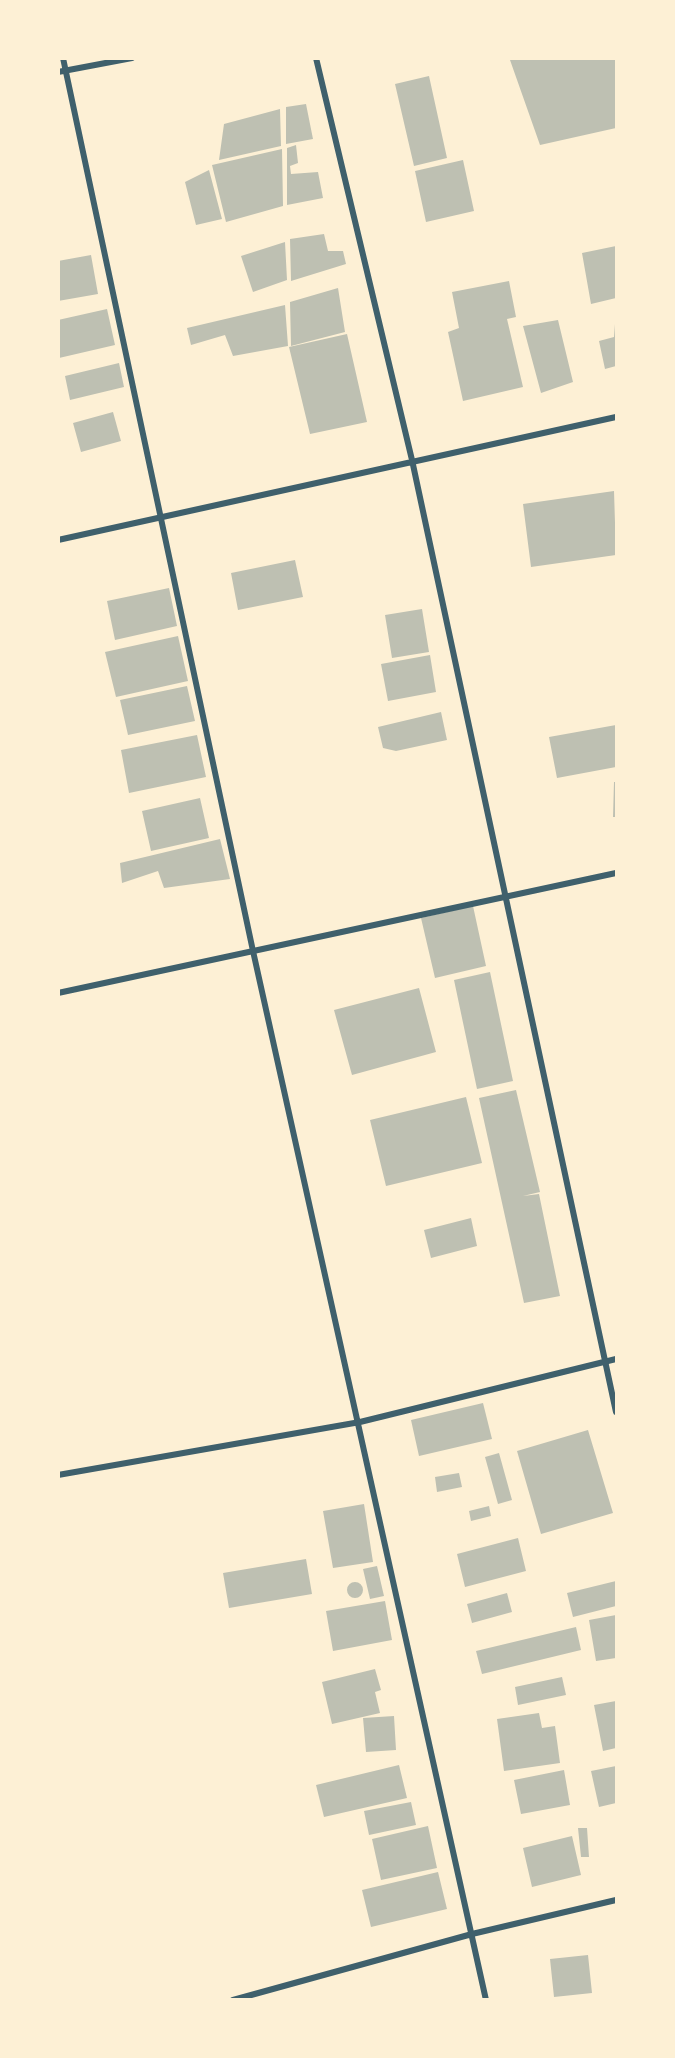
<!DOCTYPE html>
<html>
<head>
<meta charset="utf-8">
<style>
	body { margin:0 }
	#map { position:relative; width:675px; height:2058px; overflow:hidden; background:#fdf0d5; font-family:Figtree,sans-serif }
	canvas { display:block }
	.frame { position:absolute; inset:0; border:60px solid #fdf0d5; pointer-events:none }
</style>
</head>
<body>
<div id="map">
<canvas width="675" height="2058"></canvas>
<div class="frame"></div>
</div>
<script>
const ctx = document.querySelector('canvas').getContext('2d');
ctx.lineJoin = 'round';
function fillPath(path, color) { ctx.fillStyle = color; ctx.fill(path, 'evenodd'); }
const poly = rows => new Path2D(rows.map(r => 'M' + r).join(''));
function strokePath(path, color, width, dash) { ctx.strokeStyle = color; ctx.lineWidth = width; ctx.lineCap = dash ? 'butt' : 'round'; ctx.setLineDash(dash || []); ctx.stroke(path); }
const building = poly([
	[516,58,616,58,616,128,540,145,510,60],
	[429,76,447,158,414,166,395,84],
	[306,104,313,139,286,144,286,107],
	[280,109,281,146,219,160,224,124],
	[296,145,298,163,290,166,291,174,318,172,323,198,287,205,287,148],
	[282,149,283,206,226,222,212,165],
	[463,160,474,211,426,222,415,171],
	[209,170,222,219,196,225,185,182],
	[324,234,328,251,343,251,346,264,291,281,290,239],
	[285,242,287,280,253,292,241,256],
	[616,246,616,298,591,304,582,253],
	[91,255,98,294,58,301,58,261],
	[509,281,516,317,507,319,523,387,463,401,448,332,459,328,452,292],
	[338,288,345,332,291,346,290,302],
	[285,305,288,346,233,356,225,335,191,345,187,328],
	[107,309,115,345,59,358,58,320],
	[558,320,573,382,541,393,523,326],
	[615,324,616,366,605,369,599,341,614,337],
	[347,334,367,422,310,434,289,347],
	[119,363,124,387,70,400,65,376],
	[113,412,121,441,81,452,73,423],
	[614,491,616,555,531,567,523,504],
	[295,560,303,597,238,610,231,573],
	[169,588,177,626,115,640,107,601],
	[422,609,429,652,392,658,385,615],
	[178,636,188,681,116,697,105,652],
	[430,655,436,692,388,701,381,664],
	[187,686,195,721,128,735,120,700],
	[441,712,447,740,396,751,383,748,378,727],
	[616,725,616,767,557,778,549,737],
	[197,735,206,777,129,793,121,750],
	[614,782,616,782,616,817,613,817],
	[200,798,209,838,151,851,142,811],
	[220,839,230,879,164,888,158,871,122,883,120,863],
	[473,906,486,966,435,978,421,918],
	[490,972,513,1081,477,1089,454,980],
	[419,988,436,1052,352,1075,334,1010],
	[516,1090,540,1192,523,1196,539,1194,560,1296,524,1303,479,1098],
	[466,1097,482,1163,386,1186,370,1120],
	[471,1218,477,1246,431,1258,424,1230],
	[483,1403,492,1439,419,1456,411,1420],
	[588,1430,613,1513,541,1534,517,1451],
	[499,1453,512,1500,498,1504,485,1457],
	[459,1473,462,1487,437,1492,435,1477],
	[364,1504,373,1562,333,1568,323,1511],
	[489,1506,491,1516,471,1521,469,1511],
	[518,1538,526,1571,465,1587,457,1554],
	[306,1559,312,1594,229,1608,223,1573],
	[377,1566,384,1596,370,1599,363,1569],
	[616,1581,616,1606,573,1617,567,1593],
	'347 1590a8 8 0 1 1 16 0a8 8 0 1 1-16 0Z',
	[507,1593,512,1612,472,1623,467,1604],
	[385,1601,392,1640,333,1651,326,1611],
	[616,1615,616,1658,596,1661,589,1620],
	[576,1627,581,1650,482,1674,476,1651],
	[375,1669,381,1690,375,1692,380,1713,332,1724,322,1682],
	[562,1677,566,1695,518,1705,515,1687],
	[616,1701,616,1748,603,1751,594,1705],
	[539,1713,542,1728,555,1726,560,1763,504,1771,497,1719],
	[394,1716,396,1750,366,1752,363,1718],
	[399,1765,407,1798,324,1817,316,1785],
	[616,1766,616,1803,599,1807,591,1771],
	[564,1770,570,1805,521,1814,514,1780],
	[411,1802,416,1825,369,1835,364,1811],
	[428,1826,437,1868,381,1880,372,1839],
	[578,1828,587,1828,589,1857,581,1857],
	[572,1836,581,1875,532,1887,523,1848],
	[438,1872,447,1909,371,1927,362,1890],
	[588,1955,592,1993,554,1997,550,1959]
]);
const minor = poly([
	[63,58,253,951,486,2000],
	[316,58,412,460,616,1412],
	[58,72,132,58],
	[58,540,616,417],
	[58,993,616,873],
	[58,1475,360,1422,616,1359],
	[233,2000,472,1934,616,1900]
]);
fillPath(building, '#bec0b2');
strokePath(minor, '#3f606c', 6);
</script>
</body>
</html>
